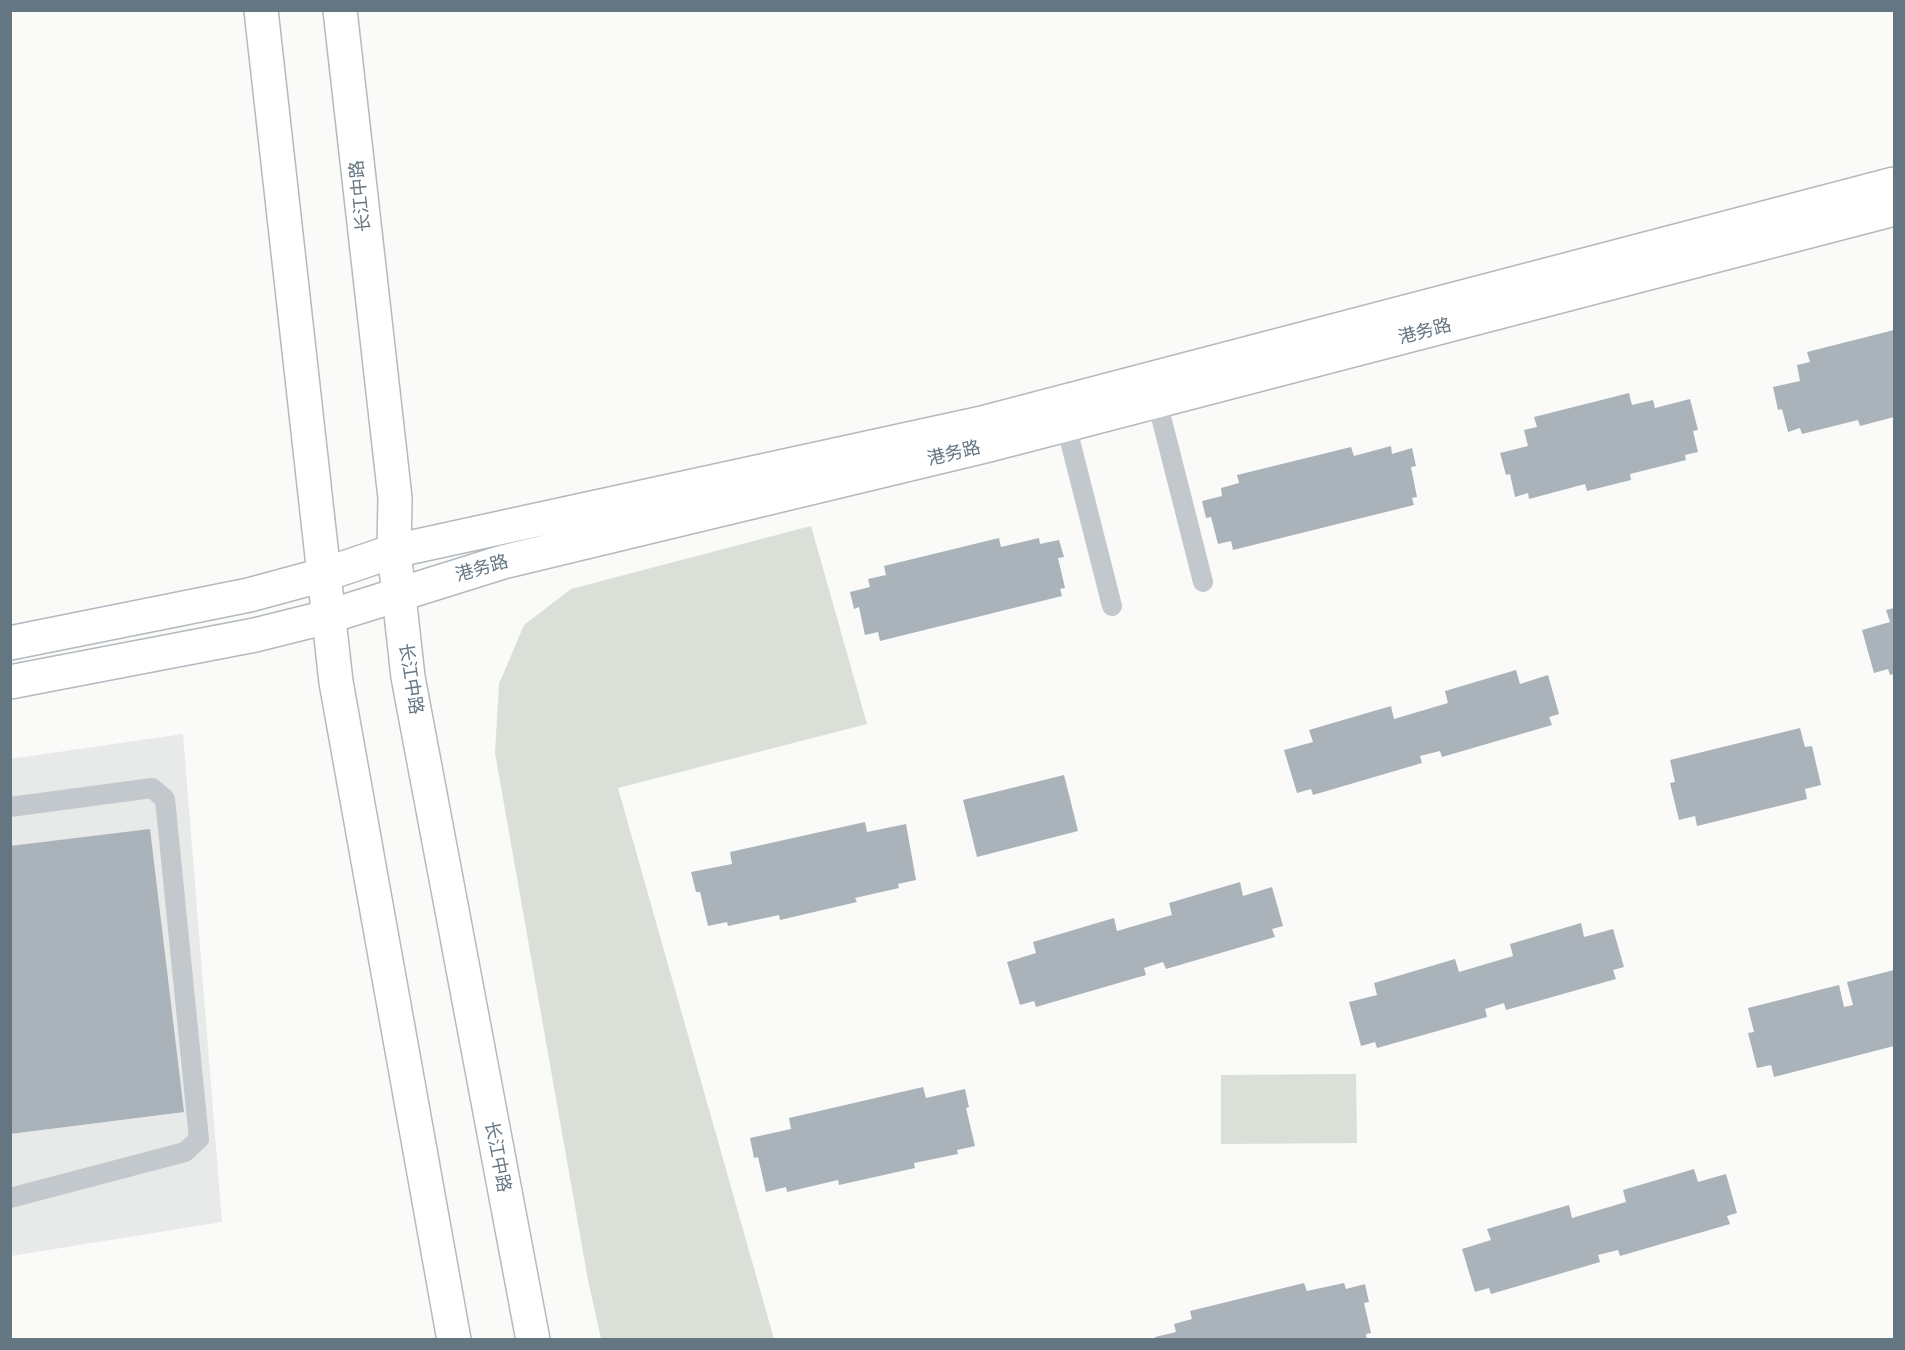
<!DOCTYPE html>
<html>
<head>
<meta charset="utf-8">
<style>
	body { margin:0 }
	#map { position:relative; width:1905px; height:1350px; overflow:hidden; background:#fafaf8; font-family:Helvetica,sans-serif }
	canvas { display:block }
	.frame { position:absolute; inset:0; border:12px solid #657683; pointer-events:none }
</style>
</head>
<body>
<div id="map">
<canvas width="1905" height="1350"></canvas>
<div class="frame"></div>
</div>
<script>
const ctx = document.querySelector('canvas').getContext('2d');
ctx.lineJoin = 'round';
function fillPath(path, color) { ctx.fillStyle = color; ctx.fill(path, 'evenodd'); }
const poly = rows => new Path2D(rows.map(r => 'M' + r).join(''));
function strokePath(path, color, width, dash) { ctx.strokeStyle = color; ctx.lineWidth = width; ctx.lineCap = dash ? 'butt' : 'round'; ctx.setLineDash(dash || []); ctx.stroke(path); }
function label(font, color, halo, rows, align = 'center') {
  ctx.font = font + ' Helvetica,"Noto Sans SC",sans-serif'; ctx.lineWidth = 6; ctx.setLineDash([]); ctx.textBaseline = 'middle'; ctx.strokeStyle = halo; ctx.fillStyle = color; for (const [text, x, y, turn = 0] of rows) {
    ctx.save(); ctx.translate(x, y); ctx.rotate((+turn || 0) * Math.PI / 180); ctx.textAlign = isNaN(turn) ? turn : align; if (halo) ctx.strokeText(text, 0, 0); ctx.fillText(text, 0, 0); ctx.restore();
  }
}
const built = poly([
	[183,734,222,1222,11,1256,10,759]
]);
const green = poly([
	[811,526,867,724,618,788,774,1339,601,1339,588,1280,495,753,499,684,524,625,571,589],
	[1356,1074,1357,1143,1221,1144,1221,1075]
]);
const building = poly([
	[1894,330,1894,417,1860,426,1858,420,1802,434,1800,428,1788,432,1782,409,1778,410,1773,387,1800,381,1797,365,1810,362,1807,352],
	[1629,393,1632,405,1653,400,1655,408,1690,399,1698,430,1693,431,1698,452,1685,455,1686,460,1630,474,1631,480,1587,491,1585,484,1529,499,1528,493,1515,497,1510,474,1506,475,1500,453,1528,446,1524,430,1537,427,1534,417],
	[1391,446,1392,454,1412,448,1416,466,1411,467,1417,497,1412,498,1414,505,1233,550,1231,541,1218,544,1211,517,1206,518,1202,501,1222,496,1221,488,1239,483,1237,475,1351,447,1354,456],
	[999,538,1001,547,1039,538,1040,544,1059,540,1064,557,1058,558,1065,588,1060,589,1062,596,880,641,878,632,865,635,859,607,854,609,850,592,870,587,868,579,886,575,884,566],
	[1894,608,1894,674,1890,675,1888,669,1874,673,1862,630,1890,622,1886,610],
	[1516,670,1520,684,1548,675,1559,714,1549,717,1552,725,1442,757,1440,751,1420,756,1422,763,1313,795,1311,789,1297,793,1284,750,1313,742,1309,730,1391,706,1394,719,1448,703,1445,691],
	[1800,728,1805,747,1812,746,1821,785,1805,789,1807,799,1697,826,1695,816,1679,820,1670,783,1675,782,1670,760],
	[1064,775,1078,831,977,857,963,800],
	[865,822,867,832,906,824,916,880,898,884,899,888,855,898,857,902,780,920,779,915,728,926,727,922,708,926,700,892,696,892,691,872,732,864,730,852],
	[150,829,184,1112,10,1134,10,846],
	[1240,882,1243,896,1272,887,1283,926,1272,929,1275,937,1166,969,1163,962,1144,968,1146,975,1036,1007,1034,1001,1020,1005,1007,962,1036,953,1033,942,1114,918,1117,931,1172,915,1169,903],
	[1581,923,1584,937,1613,929,1624,967,1613,970,1616,979,1506,1010,1504,1003,1485,1009,1487,1017,1377,1048,1375,1042,1361,1046,1349,1002,1377,995,1374,983,1455,959,1459,972,1513,956,1510,944],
	[1894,970,1894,1046,1774,1077,1771,1065,1757,1068,1748,1033,1754,1032,1748,1008,1839,985,1844,1007,1853,1005,1847,982],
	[923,1087,926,1098,965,1089,969,1107,966,1108,975,1146,957,1150,958,1154,914,1163,915,1168,839,1185,838,1180,787,1192,786,1187,766,1192,758,1157,754,1158,750,1138,791,1129,789,1118],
	[1694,1169,1698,1182,1726,1174,1737,1213,1727,1216,1730,1224,1620,1256,1618,1250,1598,1255,1600,1262,1491,1294,1489,1288,1475,1292,1462,1249,1491,1240,1487,1229,1569,1205,1572,1218,1626,1202,1623,1190],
	[1304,1283,1307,1291,1344,1283,1346,1289,1365,1284,1369,1302,1364,1303,1371,1333,1366,1334,1367,1340,1156,1340,1155,1337,1176,1332,1174,1324,1192,1319,1190,1311]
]);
const lane = poly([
	[1147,399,1157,401,1203,582],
	[1072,420,1066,425,1112,606],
	[10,807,152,788,165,799,199,1139,185,1152,10,1198]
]);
const secondary = poly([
	[10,643,249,595,323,575,394,551,986,422,1894,184],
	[10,682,255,635,327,617,503,562,989,445,1894,209]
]);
const primary = poly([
	[261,10,336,682,454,1340],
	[340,10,395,498,394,551,408,677,533,1340]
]);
const streetNames = [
	["长江中路",361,196,-96],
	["港务路",1425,332,-15],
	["港务路",954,454,-14],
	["港务路",482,569,-16],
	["长江中路",410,679,81],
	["长江中路",497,1157,79]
];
fillPath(built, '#e8e9e9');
fillPath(green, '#dadfd7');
fillPath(building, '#aab3b9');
strokePath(secondary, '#b3babf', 36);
strokePath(primary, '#b5babe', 36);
strokePath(lane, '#c3c8cc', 20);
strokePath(secondary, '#fff', 33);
strokePath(primary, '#fff', 33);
label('18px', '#657683', '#fff', streetNames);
</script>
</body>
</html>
